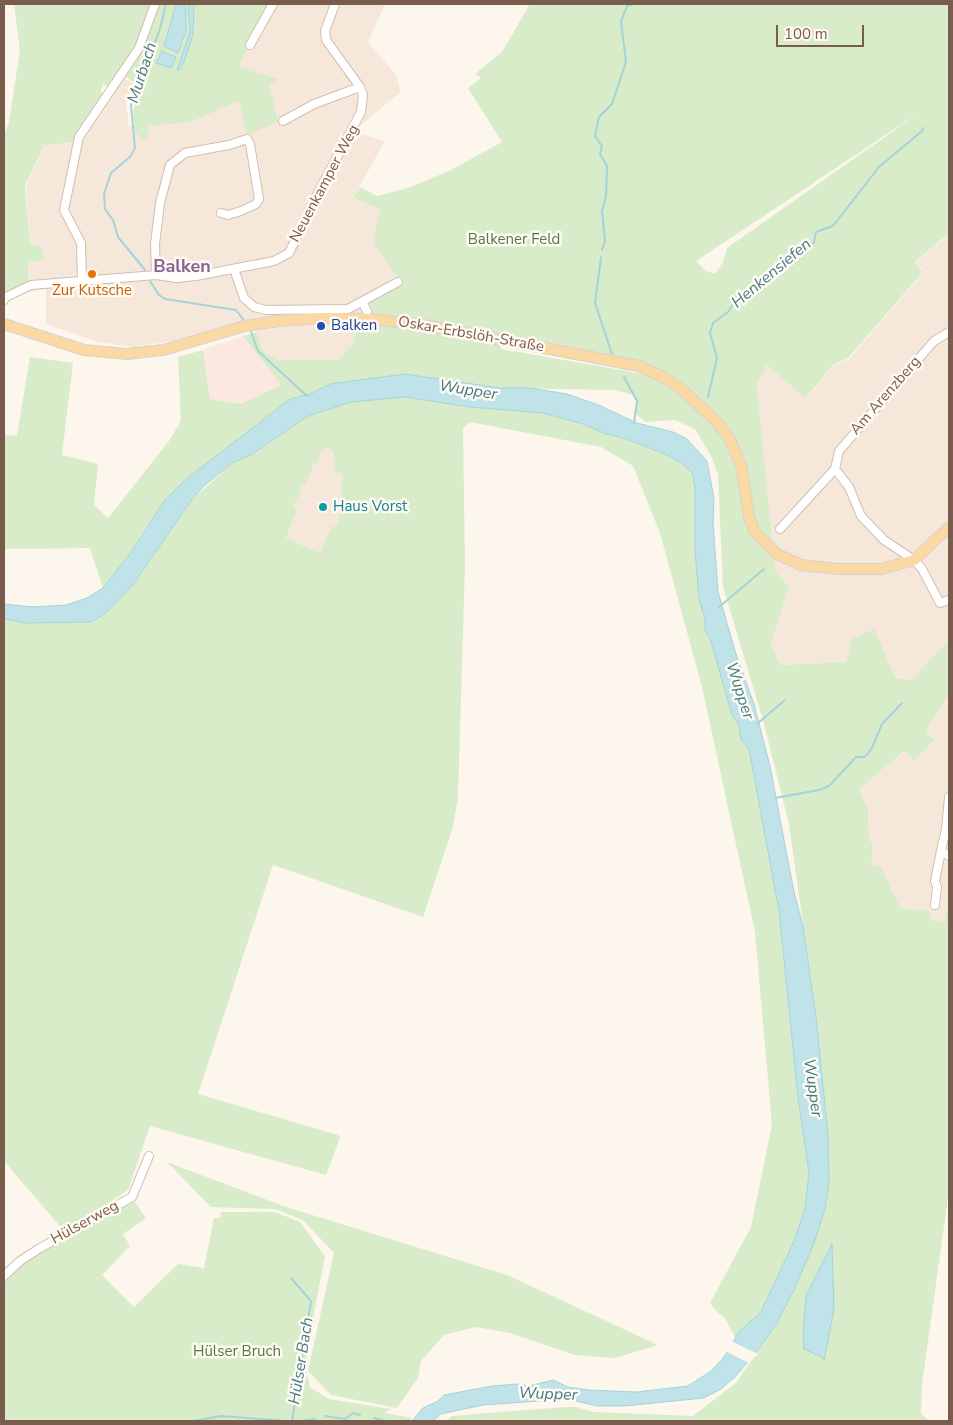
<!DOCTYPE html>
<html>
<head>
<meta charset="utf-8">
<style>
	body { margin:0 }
	#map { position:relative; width:953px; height:1425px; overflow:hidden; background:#fdf6ec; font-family:"Nunito Sans",sans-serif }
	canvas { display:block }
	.frame { position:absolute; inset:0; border:5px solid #7a5c4d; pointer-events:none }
	.scale { position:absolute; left:776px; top:25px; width:88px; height:22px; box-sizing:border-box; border:2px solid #7a5c4d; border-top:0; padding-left:6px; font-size:15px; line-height:18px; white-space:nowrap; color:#7a5c4d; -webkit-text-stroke:4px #fffaf3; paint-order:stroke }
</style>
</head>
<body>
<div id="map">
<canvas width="953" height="1425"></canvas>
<div class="frame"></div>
<div class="scale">100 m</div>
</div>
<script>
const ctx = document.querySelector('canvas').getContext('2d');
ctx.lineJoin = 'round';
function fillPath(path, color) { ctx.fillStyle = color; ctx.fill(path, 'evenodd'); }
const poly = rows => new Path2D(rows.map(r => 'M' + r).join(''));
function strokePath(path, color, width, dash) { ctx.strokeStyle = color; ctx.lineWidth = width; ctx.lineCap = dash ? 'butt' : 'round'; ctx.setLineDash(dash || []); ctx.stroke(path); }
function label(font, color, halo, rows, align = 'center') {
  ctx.font = font + ' "Nunito Sans",sans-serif'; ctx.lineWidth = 5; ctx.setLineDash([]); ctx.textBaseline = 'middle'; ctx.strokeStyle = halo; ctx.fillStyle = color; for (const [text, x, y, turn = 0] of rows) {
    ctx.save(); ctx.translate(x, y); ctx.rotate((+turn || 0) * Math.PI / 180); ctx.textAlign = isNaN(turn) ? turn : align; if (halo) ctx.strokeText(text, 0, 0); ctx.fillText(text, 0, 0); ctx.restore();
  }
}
const residential = poly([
	[269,4,385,4,368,42,396,75,401,92,361,125,361,134,385,141,353,198,380,209,376,237,400,279,371,314,355,313,354,342,338,360,278,360,262,351,252,318,172,341,133,347,98,342,46,324,46,289,31,292,28,263,44,260,42,246,30,244,26,186,45,146,74,143,120,76,133,83,126,102,129,126,191,122,240,100,247,135,277,121,269,85,279,79,239,67,247,49,246,42],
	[949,234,949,640,911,680,846,662,780,665,771,644,789,587,774,570,757,385,767,365,807,398,832,367,850,358,924,272,916,262],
	[326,448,330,448,333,452,335,460,333,471,342,473,341,495,338,521,335,527,331,527,320,553,286,538,297,510,293,506,301,492,299,490,302,484,305,485,311,464],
	[949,694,949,901,944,922,933,921,929,910,901,909,881,867,870,866,873,844,869,842,868,810,859,789,906,751,914,762,934,741,926,731]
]);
const commercial = poly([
	[243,336,281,385,241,404,210,399,203,350]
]);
const green = poly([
	[14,4,149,4,150,8,157,4,176,4,168,33,183,44,186,32,185,4,188,4,190,32,177,70,179,70,193,35,194,4,269,4,246,42,247,49,239,67,279,79,269,85,278,121,247,136,239,101,191,122,149,126,146,139,141,139,135,131,133,116,135,101,145,71,135,83,121,74,111,89,103,84,101,91,104,97,85,132,74,142,44,146,25,186,30,244,42,246,44,260,28,263,29,285,4,294,4,135,9,122,20,50],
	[530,4,949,4,949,233,915,262,923,272,849,357,832,366,806,398,767,365,757,385,775,571,789,587,771,644,780,665,846,662,852,639,874,629,895,677,911,680,949,640,949,694,926,731,934,740,914,762,905,751,859,789,868,810,869,841,873,843,871,865,881,867,901,909,929,910,933,921,944,922,949,901,949,1191,922,1384,921,1414,930,1421,446,1421,452,1416,565,1407,576,1407,593,1412,693,1416,736,1383,777,1323,793,1292,825,1209,829,1181,828,1135,816,1017,789,824,763,720,723,587,718,474,711,456,695,429,675,420,645,422,634,412,638,401,634,395,615,390,500,388,405,374,330,384,310,394,290,399,185,480,147,525,129,555,103,588,90,548,4,549,4,435,17,436,30,357,73,363,62,455,98,464,94,505,108,518,169,441,181,421,178,357,203,350,210,399,241,404,281,385,243,336,257,332,262,351,278,360,338,360,354,342,355,313,371,314,371,301,398,279,375,245,374,238,380,209,353,198,360,187,377,196,408,188,451,170,502,142,468,88,481,78,475,74,502,52],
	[926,108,727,248,723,262,715,274,706,271,696,261],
	[503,338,645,364,644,374,501,349],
	[387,397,405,397,470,407,543,413,583,424,603,433,626,439,665,454,680,462,692,472,695,488,699,599,705,619,705,631,710,638,732,715,739,725,741,739,749,749,779,911,798,1097,809,1173,805,1208,795,1239,761,1312,739,1332,736,1339,725,1318,718,1313,710,1303,751,1227,772,1125,755,932,702,687,660,533,633,466,601,447,470,422,463,428,465,566,458,796,453,827,423,917,273,865,198,1094,338,1135,340,1138,326,1175,150,1126,128,1190,73,1227,130,1195,146,1218,123,1234,130,1246,102,1275,134,1307,178,1264,204,1268,214,1218,220,1218,221,1212,275,1212,300,1222,325,1256,307,1350,306,1371,310,1387,329,1399,391,1409,385,1413,412,1418,409,1421,4,1421,4,1272,21,1256,65,1232,4,1161,4,619,26,623,91,622,106,613,132,586,190,502,232,463,251,455,308,416,351,402],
	[326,448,330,448,333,452,335,460,333,473,342,473,341,495,338,521,335,527,331,527,320,553,286,538,297,510,293,506,302,491,299,490,302,484,305,485,313,467,311,464,318,462,319,455],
	[167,1162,286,1207,507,1275,658,1345,615,1358,575,1355,510,1333,476,1327,444,1335,421,1361,418,1378,397,1408,331,1395,308,1371,334,1253,304,1221,276,1209,211,1207]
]);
const water = poly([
	[176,4,185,4,186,16,186,32,178,53,164,46,176,4],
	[188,4,194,4,193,35,184,62,179,70,177,70,190,32,188,4],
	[162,51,176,57,171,68,156,63,162,51],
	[405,374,500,388,530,388,567,394,601,406,637,423,673,432,687,439,707,461,714,498,713,522,718,592,736,654,754,704,770,766,794,892,803,926,816,1017,828,1135,829,1181,825,1209,813,1246,793,1292,777,1323,758,1350,734,1378,721,1389,704,1398,624,1406,598,1406,567,1399,483,1405,441,1414,433,1421,412,1421,423,1408,438,1401,444,1395,492,1386,517,1384,529,1386,553,1380,568,1387,589,1390,637,1392,688,1386,711,1371,724,1357,739,1332,761,1312,795,1239,805,1208,809,1173,798,1097,779,911,749,749,741,739,739,725,732,715,710,638,705,631,705,619,699,599,695,551,695,488,692,472,680,462,665,454,626,439,603,433,583,424,543,413,470,407,405,397,351,402,308,416,251,455,232,463,204,486,190,502,132,586,106,613,91,622,26,623,4,619,4,604,32,607,66,605,87,598,103,588,129,555,164,501,185,480,290,399,310,394,330,384,405,374],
	[832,1244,834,1309,824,1361,822,1357,804,1349,803,1335,806,1296,832,1244]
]);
const pier = poly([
	[731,1341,758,1354,749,1363,725,1351]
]);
const stream = poly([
	[602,250,605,241,602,211,606,196,607,166,600,154,602,146,595,136,599,117,612,104,626,62,621,21,627,6,633,4],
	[601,257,595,303,612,354],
	[145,270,118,237,113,220,105,209,104,194,111,173,130,157,135,148,131,105,160,29,166,4],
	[150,281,159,295,165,299,236,310,246,323],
	[250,329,258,351,307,396],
	[624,377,637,401,634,423],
	[708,397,717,358,710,333,713,323,728,312,736,300,806,249,814,242,816,232,833,226,879,167,922,131,923,128],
	[719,607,764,569],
	[758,723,785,700],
	[775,798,819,790,829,786,856,757,865,757,872,748,882,724,902,703],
	[291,1278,311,1301,292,1421],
	[325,1416,345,1419,353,1413,360,1415],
	[374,1418,385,1421],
	[193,1421,221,1416,286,1421],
	[300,1421,315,1419]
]);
const minor = poly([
	[250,45,273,4],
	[283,121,314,104,360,87],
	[234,269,244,298,254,307,266,310,348,309,398,282],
	[156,275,155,244,160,203,170,165,185,153,229,145,247,139,250,144,259,199,256,204,241,211,228,215,221,213],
	[82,281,81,243,64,210,79,137,139,48,155,4],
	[4,300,6,297,31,285,156,275,177,278,196,276,274,261,289,253,319,191,361,112,363,95,360,87,326,40,325,31,335,4],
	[362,302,367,311],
	[835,469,849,487,861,516,884,540,914,560,922,569,940,603,949,600],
	[780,529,835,469,839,451,934,341,949,332],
	[949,797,946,829,941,851,949,856],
	[935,905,937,887,935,881,941,851],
	[4,1276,20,1261,40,1248,132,1197,149,1156]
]);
const major = poly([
	[4,324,84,350,127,354,163,350,245,326,278,321,322,318,372,319,423,325,639,366,661,376,680,388,715,420,728,436,741,465,749,517,754,531,777,554,801,565,838,569,881,569,914,560,949,527]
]);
const markers = [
	[92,274,5,"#e8710a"],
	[321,326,5,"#1a4fb4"],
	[323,507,5,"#0f9aa8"]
];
const streetNames = [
	["Neuenkamper Weg",325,184,-62],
	["Oskar-Erbslöh-Straße",471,335,10],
	["Am Arenzberg",886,396,-49],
	["Hülserweg",85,1223,-29]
];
const parkNames = [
	["Balkener Feld",514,240],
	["Hülser Bruch",237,1352]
];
const foodNames = [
	["Zur Kutsche",92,291]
];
const transitNames = [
	["Balken",331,326]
];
const cultureNames = [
	["Haus Vorst",333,507]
];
const waterNames = [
	["Murbach",143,73,-72],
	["Henkensiefen",772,274,-40],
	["Wupper",468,391,9],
	["Wupper",739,691,72],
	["Wupper",812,1088,82],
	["Hülser Bach",302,1361,-81],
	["Wupper",548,1395,2]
];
const quarterNames = [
	["Balken",182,268]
];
fillPath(residential, '#f5e8da');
fillPath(commercial, '#fde8e0');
fillPath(green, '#d8ecc9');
fillPath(water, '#bfe3e8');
strokePath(water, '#a5d3da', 1);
fillPath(pier, '#fdf6ec');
strokePath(stream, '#a5d3da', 2);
strokePath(minor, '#d1beb0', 10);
strokePath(major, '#dad1cd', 12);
strokePath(minor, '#fff', 8);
strokePath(major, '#fbd9a5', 10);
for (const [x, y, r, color] of markers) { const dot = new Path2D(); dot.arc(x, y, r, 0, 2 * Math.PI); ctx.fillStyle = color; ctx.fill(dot); strokePath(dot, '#fffaf3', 2); }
label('15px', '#7a5c4d', '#fffaf3', streetNames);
label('15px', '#537a41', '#fffaf3', parkNames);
label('15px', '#c56008', '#fffaf3', foodNames);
label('15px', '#164399', '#fffaf3', transitNames, 'left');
label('15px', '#0d838f', '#fffaf3', cultureNames, 'left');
label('italic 16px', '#437c86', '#fffaf3', waterNames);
label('bold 18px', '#846695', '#fffaf3', quarterNames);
</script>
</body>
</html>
